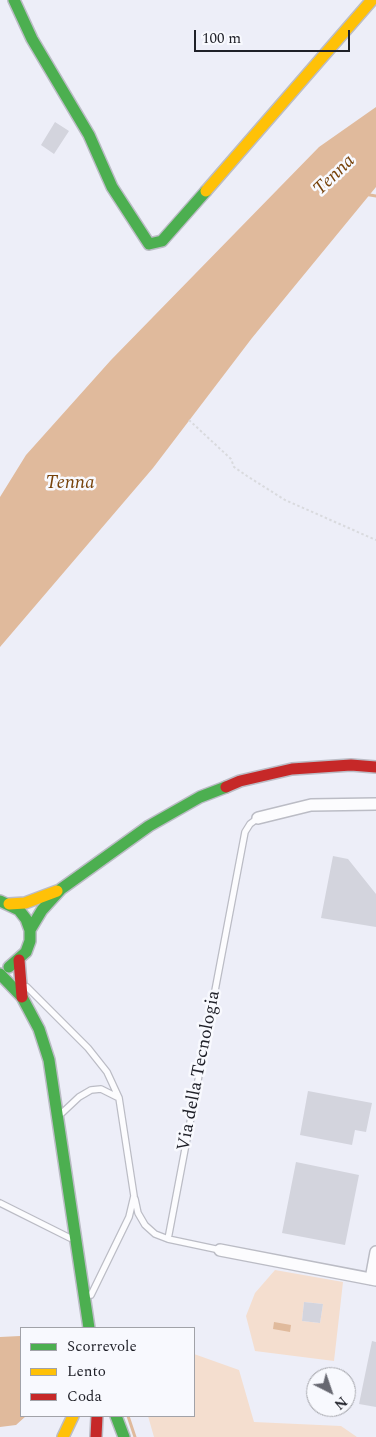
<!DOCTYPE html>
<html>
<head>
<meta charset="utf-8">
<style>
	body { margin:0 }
	#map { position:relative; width:376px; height:1437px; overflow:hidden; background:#edeef8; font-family:Spectral,serif }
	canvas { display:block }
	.legend { position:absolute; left:20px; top:1327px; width:175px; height:90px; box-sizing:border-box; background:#f8f9fe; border:1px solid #a1a2a8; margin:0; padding:6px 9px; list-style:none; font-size:15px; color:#1f2028 }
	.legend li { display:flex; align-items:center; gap:10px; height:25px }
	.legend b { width:25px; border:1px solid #a1a2a8 }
	.north { position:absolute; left:306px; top:1367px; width:50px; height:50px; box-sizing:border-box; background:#f8f9fe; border:1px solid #a1a2a8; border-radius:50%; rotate:139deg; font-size:14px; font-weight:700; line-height:20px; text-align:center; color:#1f2028 }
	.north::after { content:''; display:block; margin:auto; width:18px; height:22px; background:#676871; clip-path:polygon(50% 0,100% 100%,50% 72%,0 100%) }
	.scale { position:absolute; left:194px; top:30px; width:156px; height:22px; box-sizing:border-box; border:2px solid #1f2028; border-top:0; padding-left:6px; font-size:15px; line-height:18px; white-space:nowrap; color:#1f2028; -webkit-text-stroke:4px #f8f9fe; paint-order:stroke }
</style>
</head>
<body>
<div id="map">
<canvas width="376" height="1437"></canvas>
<ul class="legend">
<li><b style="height:6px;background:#4caf50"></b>Scorrevole</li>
<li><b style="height:6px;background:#ffc107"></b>Lento</li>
<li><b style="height:6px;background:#c62828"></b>Coda</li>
</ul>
<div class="north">N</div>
<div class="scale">100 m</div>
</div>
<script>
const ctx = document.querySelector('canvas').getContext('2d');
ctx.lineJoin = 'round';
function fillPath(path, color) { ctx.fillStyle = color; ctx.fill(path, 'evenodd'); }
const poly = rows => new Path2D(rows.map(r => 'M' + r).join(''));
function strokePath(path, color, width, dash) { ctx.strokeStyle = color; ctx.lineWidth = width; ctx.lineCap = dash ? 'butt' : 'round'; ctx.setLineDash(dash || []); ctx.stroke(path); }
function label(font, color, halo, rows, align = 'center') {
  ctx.font = font + ' Spectral,serif'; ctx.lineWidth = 5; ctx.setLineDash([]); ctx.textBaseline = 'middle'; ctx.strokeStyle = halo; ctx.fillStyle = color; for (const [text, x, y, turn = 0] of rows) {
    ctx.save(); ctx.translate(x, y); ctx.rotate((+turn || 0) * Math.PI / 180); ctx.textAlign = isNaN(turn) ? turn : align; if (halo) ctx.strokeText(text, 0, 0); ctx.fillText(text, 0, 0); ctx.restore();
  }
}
const green = poly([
	[275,1270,343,1282,334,1361,255,1351,246,1316,255,1293],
	[304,1302,323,1304,320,1323,302,1321],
	[194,1354,239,1370,254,1422,341,1426,357,1437,154,1437,148,1416,194,1416]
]);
const water = poly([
	[376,107,376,187,252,338,153,468,0,647,0,497,26,455,111,360,319,147],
	[274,1322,291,1325,290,1332,273,1329],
	[20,1336,21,1416,26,1416,16,1425,0,1427,0,1337]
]);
const stream = poly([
	[364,194,376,196],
	[128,1416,135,1437]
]);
const building = poly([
	[55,122,69,131,54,154,41,145],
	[333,856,348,859,376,894,376,927,321,918],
	[308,1091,372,1103,366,1132,355,1130,352,1145,300,1135],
	[296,1162,359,1175,345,1245,282,1233],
	[304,1302,323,1304,320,1323,302,1321],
	[372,1341,376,1342,376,1407,359,1404]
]);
const path = poly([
	[189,420,231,459,234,467,247,476,285,500,376,540]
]);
const lane = poly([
	[27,987,88,1048,107,1072,119,1098,134,1196,129,1217,91,1295],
	[62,1113,79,1097,91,1090,101,1089,117,1097],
	[135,1199,138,1213,145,1225,155,1234,168,1239],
	[0,1203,70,1238],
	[220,1250,168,1239,245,832,250,824,258,818]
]);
const street = poly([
	[258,818,311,805,376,804],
	[220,1250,376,1280],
	[371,1279,376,1252]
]);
const fast = poly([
	[14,0,32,39,89,135,112,187,149,244,162,241,206,191],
	[0,901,19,910,26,919,30,930,30,941,26,952,9,967],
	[30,930,42,910,61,889,149,826,200,797,226,787],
	[0,974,22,997,39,1029,49,1060,89,1328],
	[116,1416,124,1437]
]);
const slow = poly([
	[206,191,372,0],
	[9,904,25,903,57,891],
	[63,1437,73,1416]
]);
const jam = poly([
	[226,787,240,781,292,769,351,765,376,767],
	[19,960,22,997],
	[96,1437,97,1416]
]);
const streetNames = [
	["Via della Tecnologia",200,1071,-79]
];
const waterNames = [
	["Tenna",335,176,-44],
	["Tenna",70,484]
];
fillPath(green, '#f4decf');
fillPath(water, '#e0ba9c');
strokePath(stream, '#e0ba9c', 3);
fillPath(building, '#d3d4dd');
strokePath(lane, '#bbbcc5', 8);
strokePath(street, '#bbbcc5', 14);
strokePath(fast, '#bbbcc5', 14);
strokePath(slow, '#bbbcc5', 14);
strokePath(jam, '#bbbcc5', 14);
strokePath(path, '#d9dade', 2, [2.5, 2.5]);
strokePath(lane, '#fcfcfe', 5.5);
strokePath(street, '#fcfcfe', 11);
strokePath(fast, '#4caf50', 11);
strokePath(slow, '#ffc107', 11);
strokePath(jam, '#c62828', 11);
label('18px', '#1f2028', '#f8f9fe', streetNames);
label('italic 19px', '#77430b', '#f8f9fe', waterNames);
</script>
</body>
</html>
